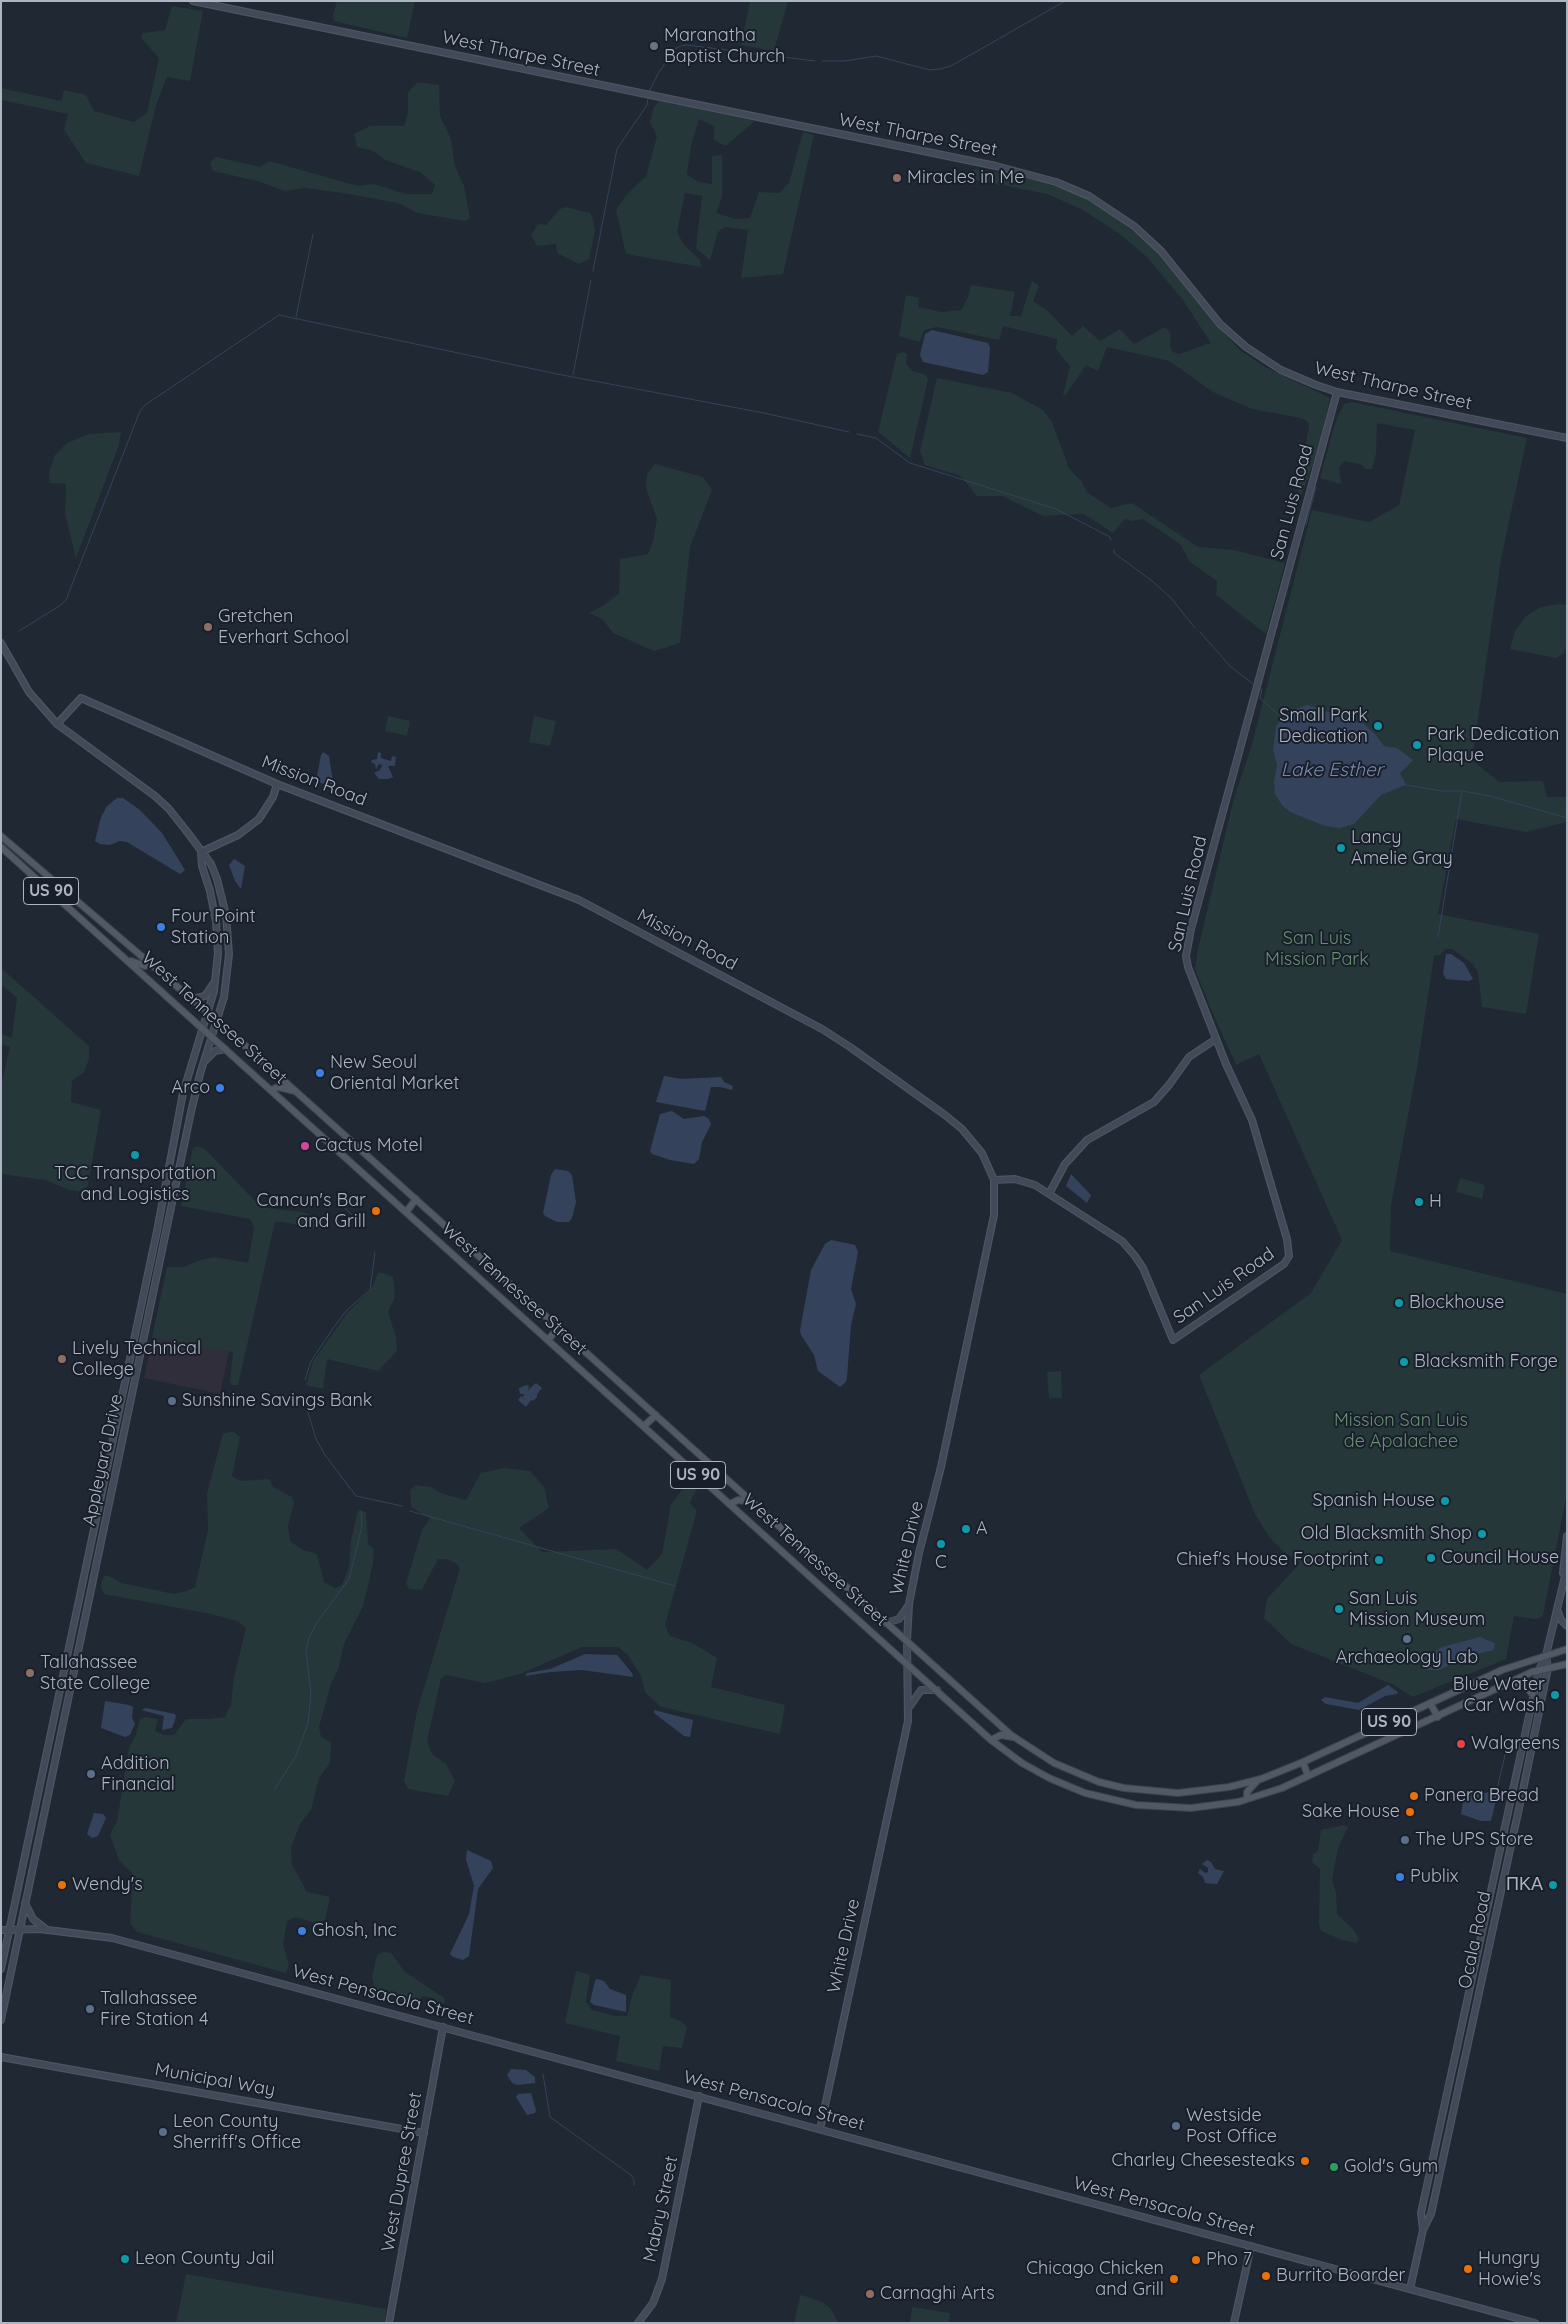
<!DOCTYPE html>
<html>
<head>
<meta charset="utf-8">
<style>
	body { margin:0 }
	#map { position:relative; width:1568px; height:2324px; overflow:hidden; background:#202834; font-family:Quicksand,sans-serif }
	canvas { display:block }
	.frame { position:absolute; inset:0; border:2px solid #adb5c2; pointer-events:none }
</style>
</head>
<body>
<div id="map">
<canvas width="1568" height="2324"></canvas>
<div class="frame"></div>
</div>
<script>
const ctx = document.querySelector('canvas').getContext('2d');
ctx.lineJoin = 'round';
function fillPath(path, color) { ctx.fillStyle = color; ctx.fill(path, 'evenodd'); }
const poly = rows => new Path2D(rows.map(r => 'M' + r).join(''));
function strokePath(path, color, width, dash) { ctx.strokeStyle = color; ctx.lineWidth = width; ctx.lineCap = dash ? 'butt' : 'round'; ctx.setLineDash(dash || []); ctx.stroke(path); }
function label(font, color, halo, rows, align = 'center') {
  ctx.font = font + ' Quicksand,sans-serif'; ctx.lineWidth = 4; ctx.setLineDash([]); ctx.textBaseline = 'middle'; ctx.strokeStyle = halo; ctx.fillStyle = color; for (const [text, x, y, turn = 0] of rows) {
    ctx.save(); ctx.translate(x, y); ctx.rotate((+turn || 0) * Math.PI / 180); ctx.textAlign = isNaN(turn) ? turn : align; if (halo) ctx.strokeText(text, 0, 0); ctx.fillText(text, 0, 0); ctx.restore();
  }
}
const medical = poly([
	[153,1335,229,1351,220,1394,144,1378]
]);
const green = poly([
	[337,1,415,1,407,38,334,21,333,15],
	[750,1,788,1,774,51,741,45],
	[172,6,203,11,190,81,167,77,156,105,139,176,86,163,64,130,68,114,1,100,1,88,61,101,64,90,86,95,94,111,134,122,147,113,159,58,141,38,143,33,165,30],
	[417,82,439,85,440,116,451,139,455,166,464,186,470,218,465,221,417,213,398,203,343,193,305,188,285,191,257,181,213,171,210,162,216,157,260,167,269,161,358,186,374,184,406,194,432,194,435,185,420,172,385,160,374,151,357,147,354,134,370,126,404,126,408,113,408,93],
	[659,101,755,121,726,146,714,140,714,126,699,119,691,146,687,174,698,182,712,184,712,156,722,155,722,197,716,213,736,219,750,218,759,192,779,193,789,183,803,132,814,135,783,274,741,278,748,230,725,227,718,232,710,260,696,248,702,196,685,193,677,232,684,245,700,260,701,267,626,254,616,210,627,194,646,176,657,136,650,122,654,107],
	[975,169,1009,174,1049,184,1081,196,1110,212,1154,249,1216,325,1241,351,1267,368,1330,398,1319,448,1298,504,1295,504,1309,426,1307,421,1301,418,1252,409,1213,392,1169,361,1107,347,1098,371,1086,365,1065,396,1063,395,1070,366,1056,349,1057,339,1003,326,999,340,937,327,924,330,920,342,899,336,906,295,919,298,918,307,941,312,961,310,968,297,971,285,1015,292,1010,316,1021,316,1032,281,1039,286,1033,301,1048,311,1072,336,1083,326,1100,341,1120,329,1134,344,1165,327,1171,334,1170,346,1173,352,1179,354,1211,343,1183,300,1147,257,1117,232,1081,209,1047,194,972,179,970,175],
	[566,207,590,213,593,219,595,231,589,259,579,264,557,253,556,244,537,246,531,235,538,224,546,225,560,209],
	[903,352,907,354,906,363,912,371,926,375,928,380,910,458,878,432,897,354],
	[937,378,1012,393,1043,410,1052,422,1069,468,1082,482,1087,492,1111,508,1132,503,1198,547,1234,550,1285,563,1266,634,1216,595,1217,581,1190,562,1180,544,1143,519,1132,521,1125,519,1113,533,1084,514,1043,516,1002,496,977,496,961,476,925,465,920,451],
	[1352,402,1527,438,1501,559,1472,760,1499,782,1543,781,1547,797,1567,797,1567,822,1526,832,1456,819,1438,914,1539,934,1526,1014,1482,1007,1478,972,1473,964,1452,949,1445,949,1440,955,1434,956,1417,1068,1391,1205,1390,1251,1567,1294,1567,1491,1562,1519,1543,1615,1540,1618,1535,1619,1514,1616,1506,1659,1413,1697,1392,1684,1291,1644,1264,1618,1267,1599,1300,1563,1284,1552,1269,1537,1255,1514,1199,1375,1311,1293,1342,1240,1259,1054,1236,1065,1211,1009,1195,969,1198,949,1223,844,1234,798,1251,748,1312,510,1369,522,1399,505,1415,430,1377,423,1376,453,1372,469,1365,469,1361,464,1344,461,1339,468,1341,484,1320,478,1335,423,1344,404],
	[121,432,119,445,76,558,65,514,66,484,50,483,49,472,55,455,67,443,89,434],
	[655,464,703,477,712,490,690,547,680,643,654,651,613,633,602,619,589,613,601,607,619,594,620,559,648,554,653,541,657,519,646,488,647,474],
	[1558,604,1567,605,1567,644,1563,654,1556,658,1510,649,1515,631,1526,616,1541,607],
	[388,716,410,721,407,736,385,731],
	[534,716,556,721,550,746,529,742],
	[1,968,89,1046,89,1059,84,1072,72,1081,71,1102,101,1110,88,1185,84,1192,69,1190,46,1180,1,1174,1,1085,10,1047,1,1044,1,1034,12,1038,17,998,1,984],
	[198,1146,205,1149,256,1202,267,1208,303,1212,316,1217,321,1225,319,1229,283,1222,275,1222,238,1385,232,1385,230,1382,233,1352,152,1337,167,1267,183,1267,204,1259,215,1257,248,1263,254,1228,250,1219,181,1206,193,1148],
	[1460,1178,1485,1185,1482,1199,1456,1192],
	[378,1273,383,1273,393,1277,395,1297,388,1312,396,1337,397,1351,378,1371,327,1359,323,1389,306,1385,313,1361,348,1312,370,1291],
	[1061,1371,1062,1398,1049,1398,1047,1372],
	[233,1431,240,1437,232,1476,240,1481,269,1479,273,1487,292,1497,294,1503,288,1526,290,1541,301,1549,317,1554,324,1582,335,1588,342,1585,349,1567,351,1540,358,1510,366,1512,368,1544,374,1549,373,1564,363,1606,344,1644,339,1667,331,1684,319,1727,321,1737,331,1742,330,1763,319,1778,311,1810,300,1824,291,1848,292,1864,307,1892,330,1897,325,1920,315,1923,295,1917,287,1921,283,1944,289,1965,286,1973,137,1932,130,1923,133,1874,119,1860,110,1835,117,1821,129,1748,136,1735,140,1719,145,1717,158,1719,155,1731,164,1735,174,1735,186,1719,210,1719,225,1717,231,1705,234,1677,246,1628,237,1621,211,1614,104,1594,101,1587,102,1581,104,1576,109,1576,122,1583,174,1594,187,1591,195,1587,208,1530,207,1493,223,1434],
	[503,1468,530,1471,544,1487,549,1508,519,1528,542,1552,617,1549,647,1570,662,1554,671,1504,690,1480,698,1485,690,1503,697,1511,665,1625,670,1636,692,1643,717,1658,711,1687,785,1705,780,1734,661,1707,645,1692,641,1676,628,1655,618,1647,582,1647,520,1674,485,1683,446,1675,441,1679,427,1741,432,1754,446,1764,455,1781,448,1796,408,1789,404,1781,417,1711,460,1568,456,1563,447,1559,438,1559,422,1590,409,1589,406,1583,422,1530,430,1518,411,1507,410,1490,416,1485,431,1487,443,1494,466,1500,481,1473],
	[1344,1825,1348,1827,1338,1848,1332,1880,1336,1892,1337,1914,1355,1931,1359,1940,1356,1943,1342,1940,1321,1931,1319,1924,1320,1869,1312,1862,1313,1854,1318,1851,1321,1830],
	[383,1952,391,1953,405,1972,443,1997,445,2001,440,2007,436,2008,433,2004,433,1998,423,1996,415,2004,379,1993,374,1986,372,1976,377,1955],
	[576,1971,590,1975,586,2001,592,2010,615,2016,627,2016,633,1993,641,1975,671,1980,670,2017,681,2021,687,2027,682,2048,663,2046,659,2071,616,2061,620,2036,565,2023],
	[186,2274,386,2309,385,2323,176,2323],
	[802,2295,822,2302,830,2308,839,2323,794,2323,800,2296],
	[912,2307,950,2313,949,2323,910,2323]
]);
const water = poly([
	[932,330,988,343,990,348,988,372,983,375,923,362,920,355,925,334],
	[1308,705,1364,724,1375,734,1384,746,1397,748,1413,760,1400,773,1406,785,1381,795,1354,824,1340,828,1325,826,1290,812,1282,805,1275,794,1274,781,1277,765,1273,750,1276,727,1281,718,1290,711],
	[323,752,329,756,334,788,316,781,321,755],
	[378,752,381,753,381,758,391,761,392,756,396,757,395,766,388,766,393,777,388,779,379,779,374,773,380,770,382,765,379,764,376,769,375,764,371,762,372,760,377,759],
	[117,798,123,798,140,810,162,833,185,870,180,874,127,842,120,841,110,845,100,844,95,841,101,817,107,806],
	[234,859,245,866,241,889,235,881,229,865],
	[1446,954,1451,954,1464,963,1473,979,1469,981,1446,979,1443,973],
	[664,1076,682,1079,721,1077,724,1082,733,1086,732,1090,720,1087,711,1087,705,1111,656,1102],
	[672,1111,684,1119,704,1116,709,1119,711,1124,702,1142,699,1159,694,1164,670,1160,652,1154,650,1151,660,1114],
	[555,1169,568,1171,572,1175,576,1202,572,1218,569,1222,557,1222,545,1216,543,1213,551,1175],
	[1071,1174,1091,1195,1087,1203,1066,1186],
	[831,1240,855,1245,858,1252,851,1289,856,1304,851,1325,847,1377,846,1382,840,1387,818,1371,814,1355,801,1335,800,1330,811,1270,825,1244],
	[536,1383,542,1388,537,1394,537,1397,533,1401,531,1400,526,1407,518,1400,521,1396,526,1400,523,1397,524,1394,520,1394,519,1388,526,1385,529,1386,528,1390],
	[1480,1637,1495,1643,1494,1650,1472,1655,1439,1670,1428,1670,1425,1667,1424,1659,1442,1647],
	[585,1654,617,1655,632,1673,633,1677,582,1670,551,1672,525,1676,527,1673,550,1669],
	[1388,1685,1398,1692,1397,1694,1385,1696,1359,1710,1326,1704,1321,1700,1325,1697,1358,1703],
	[105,1701,129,1705,133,1707,132,1718,135,1724,130,1735,125,1737,101,1728],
	[146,1708,175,1714,176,1717,172,1728,162,1730,164,1716,141,1710],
	[654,1710,693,1720,690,1737,684,1736,654,1713],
	[1496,1789,1498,1792,1491,1821,1481,1821,1461,1814,1465,1790,1485,1793],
	[94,1813,103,1814,106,1818,98,1836,92,1838,87,1834],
	[467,1850,491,1861,493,1868,478,1889,469,1956,463,1960,453,1957,450,1954,469,1914,474,1886,466,1859],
	[1207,1860,1211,1862,1215,1869,1224,1871,1217,1884,1205,1883,1203,1877,1198,1873,1200,1869,1205,1873,1208,1872,1208,1868,1202,1864],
	[597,1979,604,1981,610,1989,626,1995,626,2012,594,2005,590,2002,595,1981],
	[511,2069,526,2070,535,2077,535,2083,518,2085,512,2083,507,2075],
	[531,2093,536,2110,535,2113,527,2115,516,2097,518,2094]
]);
const stream = poly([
	[822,61,845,61,876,56,930,70,940,69,951,66,1065,1],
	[649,92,659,72,675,49,680,46,687,45,815,61],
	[593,271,617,149,647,105,648,98],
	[296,317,313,234],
	[573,375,591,280],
	[857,434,876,438,910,463,1056,509,1110,537,1111,540],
	[1306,525,1316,487],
	[1114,550,1114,553,1152,581,1171,598,1195,628],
	[19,631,61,605,66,600,140,411,145,405,279,315,557,374,764,413,849,432],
	[1200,632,1230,666,1253,684],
	[1262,689,1260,698,1282,718],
	[1406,785,1442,791,1462,791,1490,796,1567,818],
	[1438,937,1462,791],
	[337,1200,361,1224],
	[305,1380,311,1361,334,1327,347,1310,370,1290,375,1252],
	[303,1396,316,1439,325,1455,356,1496,402,1506],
	[410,1511,675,1586],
	[275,1789,296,1756,308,1723,311,1694,306,1650,309,1638,317,1622,349,1579,362,1526,361,1511],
	[1497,1789,1507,1747],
	[543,2074,550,2117,631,2175,634,2180,634,2185]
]);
const secondary = poly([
	[193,1,996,166,1056,182,1089,196,1134,226,1161,251,1220,324,1246,347,1281,370,1316,385,1337,392,1567,438],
	[1,643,29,692,57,724,155,796,169,809,188,833,211,864,217,879,226,915,229,954,224,997,200,1074,191,1112,1,2020],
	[57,724,81,698,277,784,579,900,822,1029,850,1047,945,1115,962,1129,982,1153,994,1180,994,1215,941,1467,919,1553,909,1604,907,1641,908,1721,820,2129],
	[201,852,238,835,259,819,273,797,277,784],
	[192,999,205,996,213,984],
	[205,1061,215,1051,225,1049],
	[994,1180,1015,1179,1035,1185,1122,1241,1135,1256,1143,1268,1173,1340,1284,1264,1289,1256,1287,1239,1252,1120,1226,1064,1188,967,1186,956,1191,929,1337,392],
	[1049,1194,1065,1164,1087,1140,1154,1102,1169,1085,1189,1057,1216,1039],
	[1563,1573,1567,1536],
	[1557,1609,1561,1620,1567,1626],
	[886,1623,899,1619,908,1606],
	[910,1706,921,1690,937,1690],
	[25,1903,33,1919,47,1930],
	[1,1930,40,1929,112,1938,1535,2323],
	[1,1969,157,1231,183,1093,214,991,218,953,216,922,210,891,202,866,201,852],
	[1,2057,424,2133],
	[1423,2230,1431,2214,1523,1790,1548,1668,1546,1655],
	[1410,2289,1423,2230,1421,2213,1539,1670,1546,1655,1567,1568],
	[389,2323,443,2027],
	[638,2323,653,2303,662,2279,699,2096],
	[1234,2323,1251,2246]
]);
const primary = poly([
	[1,836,222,1025,1011,1735,1054,1763,1099,1782,1124,1788,1178,1793,1229,1787,1261,1779,1303,1762,1502,1670,1567,1649],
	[1,847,991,1740,1022,1763,1049,1778,1085,1793,1136,1805,1191,1808,1238,1802,1282,1788,1532,1672,1567,1664],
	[131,961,145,966,152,963],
	[271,1090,278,1087,295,1091],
	[407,1211,416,1199],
	[548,1340,558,1328],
	[644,1426,656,1415],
	[730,1504,738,1500,751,1502],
	[1512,1682,1525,1685,1533,1695],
	[1430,1703,1438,1717],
	[991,1740,1001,1735,1012,1737],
	[1303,1762,1308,1776],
	[1247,1799,1247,1792,1257,1781]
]);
const markers = [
	[654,46,5,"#6b7280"],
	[897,178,5,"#8d6e63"],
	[208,627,5,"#8d6e63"],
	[1378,726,5,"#0f9aa8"],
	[1417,745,5,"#0f9aa8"],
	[1341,848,5,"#0f9aa8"],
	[161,927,5,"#3f7fe0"],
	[320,1073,5,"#3f7fe0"],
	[220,1088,5,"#3f7fe0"],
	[305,1146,5,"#d1479c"],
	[135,1155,5,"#0f9aa8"],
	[1419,1202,5,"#0f9aa8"],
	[376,1211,5,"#e8710a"],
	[1399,1303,5,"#0f9aa8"],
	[62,1359,5,"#8d6e63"],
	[1404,1362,5,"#0f9aa8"],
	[172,1401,5,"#5c6f8a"],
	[1445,1501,5,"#0f9aa8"],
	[966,1529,5,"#0f9aa8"],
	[1482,1534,5,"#0f9aa8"],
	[941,1544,5,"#0f9aa8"],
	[1431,1558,5,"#0f9aa8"],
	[1379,1560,5,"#0f9aa8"],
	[1339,1609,5,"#0f9aa8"],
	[1407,1639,5,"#5c6f8a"],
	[30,1673,5,"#8d6e63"],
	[1555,1695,5,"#0f9aa8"],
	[1461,1744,5,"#e0444e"],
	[91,1774,5,"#5c6f8a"],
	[1414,1796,5,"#e8710a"],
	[1410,1812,5,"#e8710a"],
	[1405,1840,5,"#5c6f8a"],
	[1400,1877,5,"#3f7fe0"],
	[62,1885,5,"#e8710a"],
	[1553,1885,5,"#0f9aa8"],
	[302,1931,5,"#3f7fe0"],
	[90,2009,5,"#5c6f8a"],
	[1176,2126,5,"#5c6f8a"],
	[163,2132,5,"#5c6f8a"],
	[1305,2161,5,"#e8710a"],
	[1334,2167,5,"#2e9e5b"],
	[125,2259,5,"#0f9aa8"],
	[1196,2260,5,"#e8710a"],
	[1468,2269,5,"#e8710a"],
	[1266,2276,5,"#e8710a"],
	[1174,2279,5,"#e8710a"],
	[870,2294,5,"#8d6e63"]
];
const shields = [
	[51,891,55],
	[698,1475,55],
	[1389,1722,55]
];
const shieldNames = [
	["US 90",51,891],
	["US 90",698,1475],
	["US 90",1389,1722]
];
const poiNames = [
	["Maranatha",664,36],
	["Baptist Church",664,57],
	["Miracles in Me",907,178],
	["Gretchen",218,617],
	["Everhart School",218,638],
	["Small Park",1368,716,"right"],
	["Dedication",1368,737,"right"],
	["Park Dedication",1427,735],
	["Plaque",1427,756],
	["Lancy",1351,838],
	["Amelie Gray",1351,859],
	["Four Point",171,917],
	["Station",171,938],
	["New Seoul",330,1063],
	["Oriental Market",330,1084],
	["Arco",210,1088,"right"],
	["Cactus Motel",315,1146],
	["TCC Transportation",135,1174,"center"],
	["and Logistics",135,1195,"center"],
	["Cancun's Bar",366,1201,"right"],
	["and Grill",366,1222,"right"],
	["H",1429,1202],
	["Blockhouse",1409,1303],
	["Lively Technical",72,1349],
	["College",72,1370],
	["Blacksmith Forge",1414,1362],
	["Sunshine Savings Bank",182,1401],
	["Spanish House",1435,1501,"right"],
	["A",976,1529],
	["Old Blacksmith Shop",1472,1534,"right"],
	["Council House",1441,1558],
	["Chief's House Footprint",1369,1560,"right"],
	["C",941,1563,"center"],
	["San Luis",1349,1599],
	["Mission Museum",1349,1620],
	["Archaeology Lab",1407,1658,"center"],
	["Tallahassee",40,1663],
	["State College",40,1684],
	["Blue Water",1545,1685,"right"],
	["Car Wash",1545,1706,"right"],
	["Walgreens",1471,1744],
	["Addition",101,1764],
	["Financial",101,1785],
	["Panera Bread",1424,1796],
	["Sake House",1400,1812,"right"],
	["The UPS Store",1415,1840],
	["Publix",1410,1877],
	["Wendy's",72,1885],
	["ΠΚΑ",1543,1885,"right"],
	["Ghosh, Inc",312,1931],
	["Tallahassee",100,1999],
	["Fire Station 4",100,2020],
	["Westside",1186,2116],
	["Post Office",1186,2137],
	["Leon County",173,2122],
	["Sherriff's Office",173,2143],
	["Charley Cheesesteaks",1295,2161,"right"],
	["Gold's Gym",1344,2167],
	["Leon County Jail",135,2259],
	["Hungry",1478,2259],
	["Howie's",1478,2280],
	["Pho 7",1206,2260],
	["Chicago Chicken",1164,2269,"right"],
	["and Grill",1164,2290,"right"],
	["Burrito Boarder",1276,2276],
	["Carnaghi Arts",880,2294]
];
const streetNames = [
	["West Tharpe Street",521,54,12],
	["West Tharpe Street",918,135,11],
	["West Tharpe Street",1393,386,13],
	["San Luis Road",1292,502,-75],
	["Mission Road",314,781,21],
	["San Luis Road",1188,894,-77],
	["Mission Road",687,940,28],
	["West Tennessee Street",214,1018,42],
	["San Luis Road",1224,1286,-35],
	["West Tennessee Street",514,1289,42],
	["Appleyard Drive",103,1460,-78],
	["White Drive",907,1548,-77],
	["West Tennessee Street",815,1560,42],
	["Ocala Road",1475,1940,-78],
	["White Drive",844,1946,-78],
	["West Pensacola Street",383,1995,15],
	["Municipal Way",215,2080,10],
	["West Pensacola Street",774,2101,15],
	["West Dupree Street",402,2172,-80],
	["West Pensacola Street",1164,2207,15],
	["Mabry Street",661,2209,-78]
];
const parkNames = [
	["San Luis",1317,939],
	["Mission Park",1317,960],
	["Mission San Luis",1401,1421],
	["de Apalachee",1401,1442]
];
const waterNames = [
	["Lake Esther",1332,770]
];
fillPath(medical, '#302e3a');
fillPath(green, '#253738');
fillPath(water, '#34435b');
strokePath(stream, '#34435b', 1);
strokePath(secondary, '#4e5560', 8);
strokePath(primary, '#3d434f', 8);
strokePath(secondary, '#424958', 5.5);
strokePath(primary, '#515965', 6);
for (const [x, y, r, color] of markers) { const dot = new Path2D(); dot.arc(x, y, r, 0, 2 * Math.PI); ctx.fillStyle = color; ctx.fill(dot); strokePath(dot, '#191f2a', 2); }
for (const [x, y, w] of shields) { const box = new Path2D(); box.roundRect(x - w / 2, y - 13.5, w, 27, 4); ctx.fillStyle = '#191f2a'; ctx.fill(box); strokePath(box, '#adb5c2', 1); }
label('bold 16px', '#adb5c2', null, shieldNames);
label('18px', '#adb5c2', '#191f2a', poiNames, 'left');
label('18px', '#adb5c2', '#191f2a', streetNames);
label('18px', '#679171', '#191f2a', parkNames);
label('italic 19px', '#768baa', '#191f2a', waterNames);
</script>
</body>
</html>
